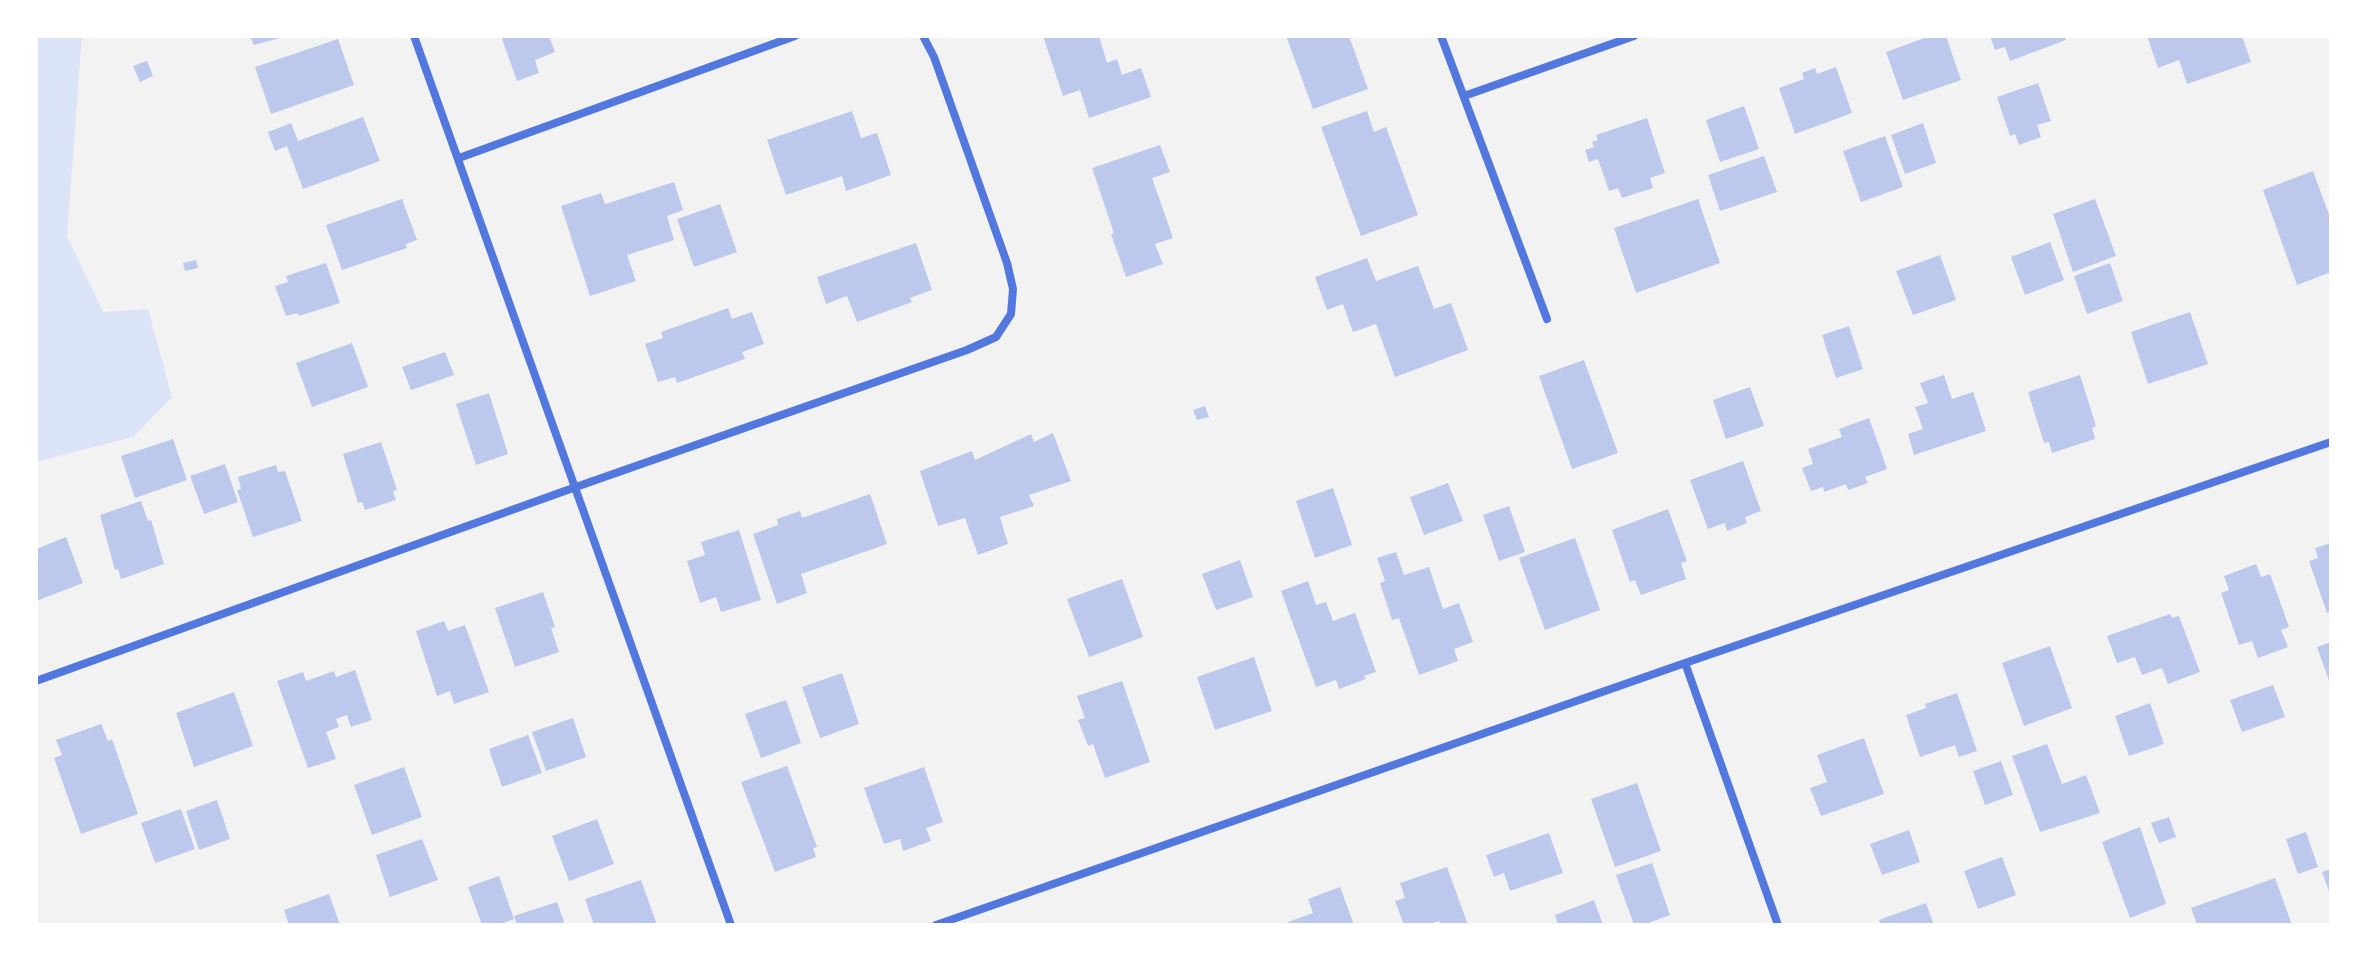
<!DOCTYPE html>
<html>
<head>
<meta charset="utf-8">
<style>
	body { margin:0 }
	#map { position:relative; width:2367px; height:961px; overflow:hidden; background:#f2f2f2; font-family:"Source Sans 3",sans-serif }
	canvas { display:block }
	.frame { position:absolute; inset:0; border:38px solid #fff; pointer-events:none }
</style>
</head>
<body>
<div id="map">
<canvas width="2367" height="961"></canvas>
<div class="frame"></div>
</div>
<script>
const ctx = document.querySelector('canvas').getContext('2d');
ctx.lineJoin = 'round';
function fillPath(path, color) { ctx.fillStyle = color; ctx.fill(path, 'evenodd'); }
const poly = rows => new Path2D(rows.map(r => 'M' + r).join(''));
function strokePath(path, color, width, dash) { ctx.strokeStyle = color; ctx.lineWidth = width; ctx.lineCap = dash ? 'butt' : 'round'; ctx.setLineDash(dash || []); ctx.stroke(path); }
const green = poly([
	[36,36,82,36,67,236,103,312,148,309,172,397,133,437,36,462]
]);
const building = poly([
	[250,36,287,36,254,45],
	[501,36,549,36,555,52,535,60,539,73,517,81],
	[1043,36,1099,36,1107,63,1117,59,1122,75,1141,68,1151,97,1089,118,1080,90,1063,96],
	[1286,36,1349,36,1368,89,1313,109],
	[1930,36,1946,36,1961,80,1903,100,1886,52],
	[1990,36,2065,36,2066,40,2010,61,2005,47,1995,50],
	[2147,36,2242,36,2251,62,2187,84,2179,60,2158,68],
	[338,39,354,85,271,114,255,67],
	[147,61,153,76,140,82,133,66],
	[1836,67,1852,113,1795,134,1779,88,1804,79,1802,73,1815,68,1817,74],
	[2038,83,2051,121,2037,125,2041,137,2019,145,2015,134,2010,136,1997,97],
	[1744,106,1759,149,1720,162,1706,120],
	[852,111,861,138,877,133,891,175,846,191,842,176,786,195,767,140],
	[1367,111,1374,132,1386,127,1418,215,1361,236,1321,127],
	[363,117,380,161,303,189,287,146,275,151,268,132,291,123,298,141],
	[1647,118,1665,173,1650,178,1653,188,1622,198,1618,188,1609,191,1598,159,1589,162,1585,150,1594,147,1592,142,1598,140,1596,135],
	[1923,123,1936,163,1905,174,1891,135],
	[1885,136,1903,187,1861,202,1843,151],
	[1160,145,1170,172,1152,178,1173,238,1155,244,1163,264,1126,277,1111,234,1114,233,1092,168],
	[1764,156,1777,192,1720,211,1708,175],
	[2313,171,2331,220,2331,272,2297,285,2263,190],
	[674,182,683,210,667,216,674,240,627,255,636,281,590,296,561,206,601,193,605,204],
	[402,199,417,240,406,244,407,248,342,270,326,225],
	[1698,199,1720,263,1636,293,1614,228],
	[2095,199,2116,256,2073,272,2053,214],
	[720,204,737,252,694,267,677,219],
	[2050,242,2064,280,2025,295,2011,257],
	[916,243,932,290,910,298,912,302,857,322,847,296,826,304,817,277],
	[1940,255,1956,300,1913,315,1896,271],
	[1367,258,1376,281,1418,266,1434,309,1451,303,1468,350,1395,377,1376,324,1353,332,1343,304,1327,310,1315,277],
	[196,260,198,268,185,271,183,263],
	[326,263,340,303,299,316,297,313,286,316,275,286,288,282,286,276],
	[2110,263,2123,301,2087,314,2074,276],
	[728,308,732,319,752,312,764,344,742,352,745,359,677,383,675,377,658,382,645,344,663,338,661,332],
	[2190,312,2208,364,2148,384,2131,332],
	[1849,326,1863,369,1836,378,1822,335],
	[352,343,368,387,312,407,296,363],
	[445,352,454,375,411,390,402,367],
	[1584,360,1618,453,1572,469,1539,376],
	[1944,375,1952,399,1973,392,1986,431,1914,455,1908,434,1923,429,1915,407,1928,403,1920,383],
	[2080,375,2096,426,2092,428,2095,439,2052,453,2049,442,2044,443,2028,392],
	[1750,387,1764,426,1726,439,1713,400],
	[489,393,508,454,476,465,456,404],
	[1205,406,1209,417,1197,420,1193,410],
	[1869,418,1887,469,1865,477,1868,483,1848,490,1846,484,1824,492,1823,487,1811,491,1802,468,1813,464,1808,449,1842,437,1839,429],
	[1053,433,1071,481,1029,495,1034,506,1000,517,1008,544,978,555,965,518,938,526,920,471,972,451,975,460,1031,434,1034,442],
	[173,439,187,480,135,498,121,456],
	[381,442,397,490,393,491,396,500,365,510,362,502,358,503,343,454],
	[1743,461,1761,511,1745,517,1747,523,1727,531,1725,523,1708,529,1690,480],
	[225,464,238,502,204,514,190,476],
	[276,465,278,472,285,471,302,521,253,537,237,490,241,489,238,477],
	[1448,483,1463,521,1424,535,1410,497],
	[1333,488,1352,545,1315,558,1296,501],
	[870,494,887,544,801,574,807,593,777,604,753,534,778,525,777,519,800,511,802,518],
	[141,501,148,521,151,520,164,564,121,579,118,569,115,570,100,515],
	[1509,506,1525,552,1499,561,1483,515],
	[1668,509,1687,561,1681,563,1686,579,1641,595,1635,580,1630,582,1612,530],
	[739,530,761,600,721,612,716,597,700,603,687,561,705,555,701,542],
	[66,537,83,583,36,601,36,549],
	[1575,538,1600,610,1545,630,1519,558],
	[2331,543,2331,611,2327,613,2309,561,2318,558,2315,548],
	[1396,552,1404,575,1429,567,1443,609,1459,603,1473,642,1454,649,1458,661,1419,675,1399,618,1392,620,1380,583,1385,581,1377,558],
	[1240,560,1253,597,1216,610,1202,574],
	[2256,564,2261,577,2270,574,2289,627,2281,630,2288,647,2258,658,2252,641,2239,645,2221,593,2229,590,2224,576],
	[1122,579,1143,637,1089,657,1067,599],
	[1308,581,1316,605,1326,602,1333,621,1355,613,1376,672,1364,676,1366,679,1339,689,1336,680,1316,687,1281,591],
	[543,592,555,627,551,628,559,652,515,667,495,608],
	[2170,614,2172,618,2179,616,2200,672,2168,684,2162,668,2142,675,2135,657,2117,663,2107,636],
	[444,621,448,631,465,625,489,692,454,704,450,691,437,696,416,631],
	[2331,642,2331,686,2317,647],
	[2050,646,2072,708,2024,726,2002,663],
	[1254,657,1272,711,1215,730,1197,677],
	[355,670,372,720,351,727,347,715,336,719,339,727,326,732,336,759,308,768,277,681,303,672,306,681,334,671,336,677],
	[842,673,859,724,820,738,802,687],
	[1122,681,1150,762,1105,778,1093,744,1088,746,1078,720,1085,718,1077,696],
	[2273,685,2285,717,2242,732,2230,700],
	[234,692,253,746,194,767,176,713],
	[1957,693,1977,751,1959,757,1955,745,1920,757,1906,715,1926,708,1925,704],
	[786,700,801,743,761,758,745,714],
	[2150,703,2164,744,2129,756,2115,716],
	[573,718,586,757,546,771,532,732],
	[101,724,108,741,112,739,138,814,81,834,54,758,62,755,56,740],
	[528,735,542,773,502,787,489,749],
	[1864,738,1884,794,1821,816,1810,788,1827,782,1817,755],
	[2047,744,2062,784,2086,775,2100,813,2040,832,2012,756],
	[2001,761,2013,795,1985,805,1973,771],
	[787,766,817,847,813,848,816,857,775,872,741,782],
	[404,767,422,817,372,835,354,785],
	[924,767,943,822,926,828,931,841,903,851,900,839,884,844,864,788],
	[1637,783,1661,851,1615,867,1591,799],
	[217,800,230,839,199,850,186,811],
	[181,809,195,849,155,863,141,823],
	[2169,817,2176,837,2159,843,2151,823],
	[597,819,614,864,569,881,552,836],
	[2140,827,2166,904,2130,918,2102,842],
	[1909,830,1920,862,1882,875,1870,844],
	[2306,832,2318,867,2298,874,2286,839],
	[1549,833,1563,873,1510,891,1504,873,1494,877,1486,855],
	[422,839,438,880,390,897,376,855],
	[2002,857,2016,895,1978,909,1964,871],
	[1652,863,1670,915,1643,925,1634,925,1616,875],
	[1447,867,1468,925,1440,925,1439,921,1427,925,1404,925,1395,901,1405,898,1400,883],
	[2331,869,2331,897,2322,872],
	[499,876,514,919,497,925,482,925,468,887],
	[2275,878,2292,925,2197,925,2191,908],
	[641,880,657,925,594,925,585,899],
	[1340,887,1354,925,1289,925,1288,922,1313,913,1308,899],
	[329,894,340,925,289,925,284,910],
	[1594,900,1603,925,1558,925,1555,915],
	[557,902,565,925,517,925,514,916],
	[1926,903,1934,925,1881,925,1879,920]
]);
const minor = poly([
	[414,36,731,925],
	[1441,36,1547,319],
	[1464,96,1634,36],
	[459,158,795,36],
	[1685,663,1778,925],
	[36,681,573,488,967,350,996,337,1011,314,1013,289,1007,263,934,57,923,36],
	[936,925,1685,663,2331,442]
]);
fillPath(green, '#dbe4f7');
fillPath(building, '#bdc9ec');
strokePath(minor, '#5277de', 8);
</script>
</body>
</html>
